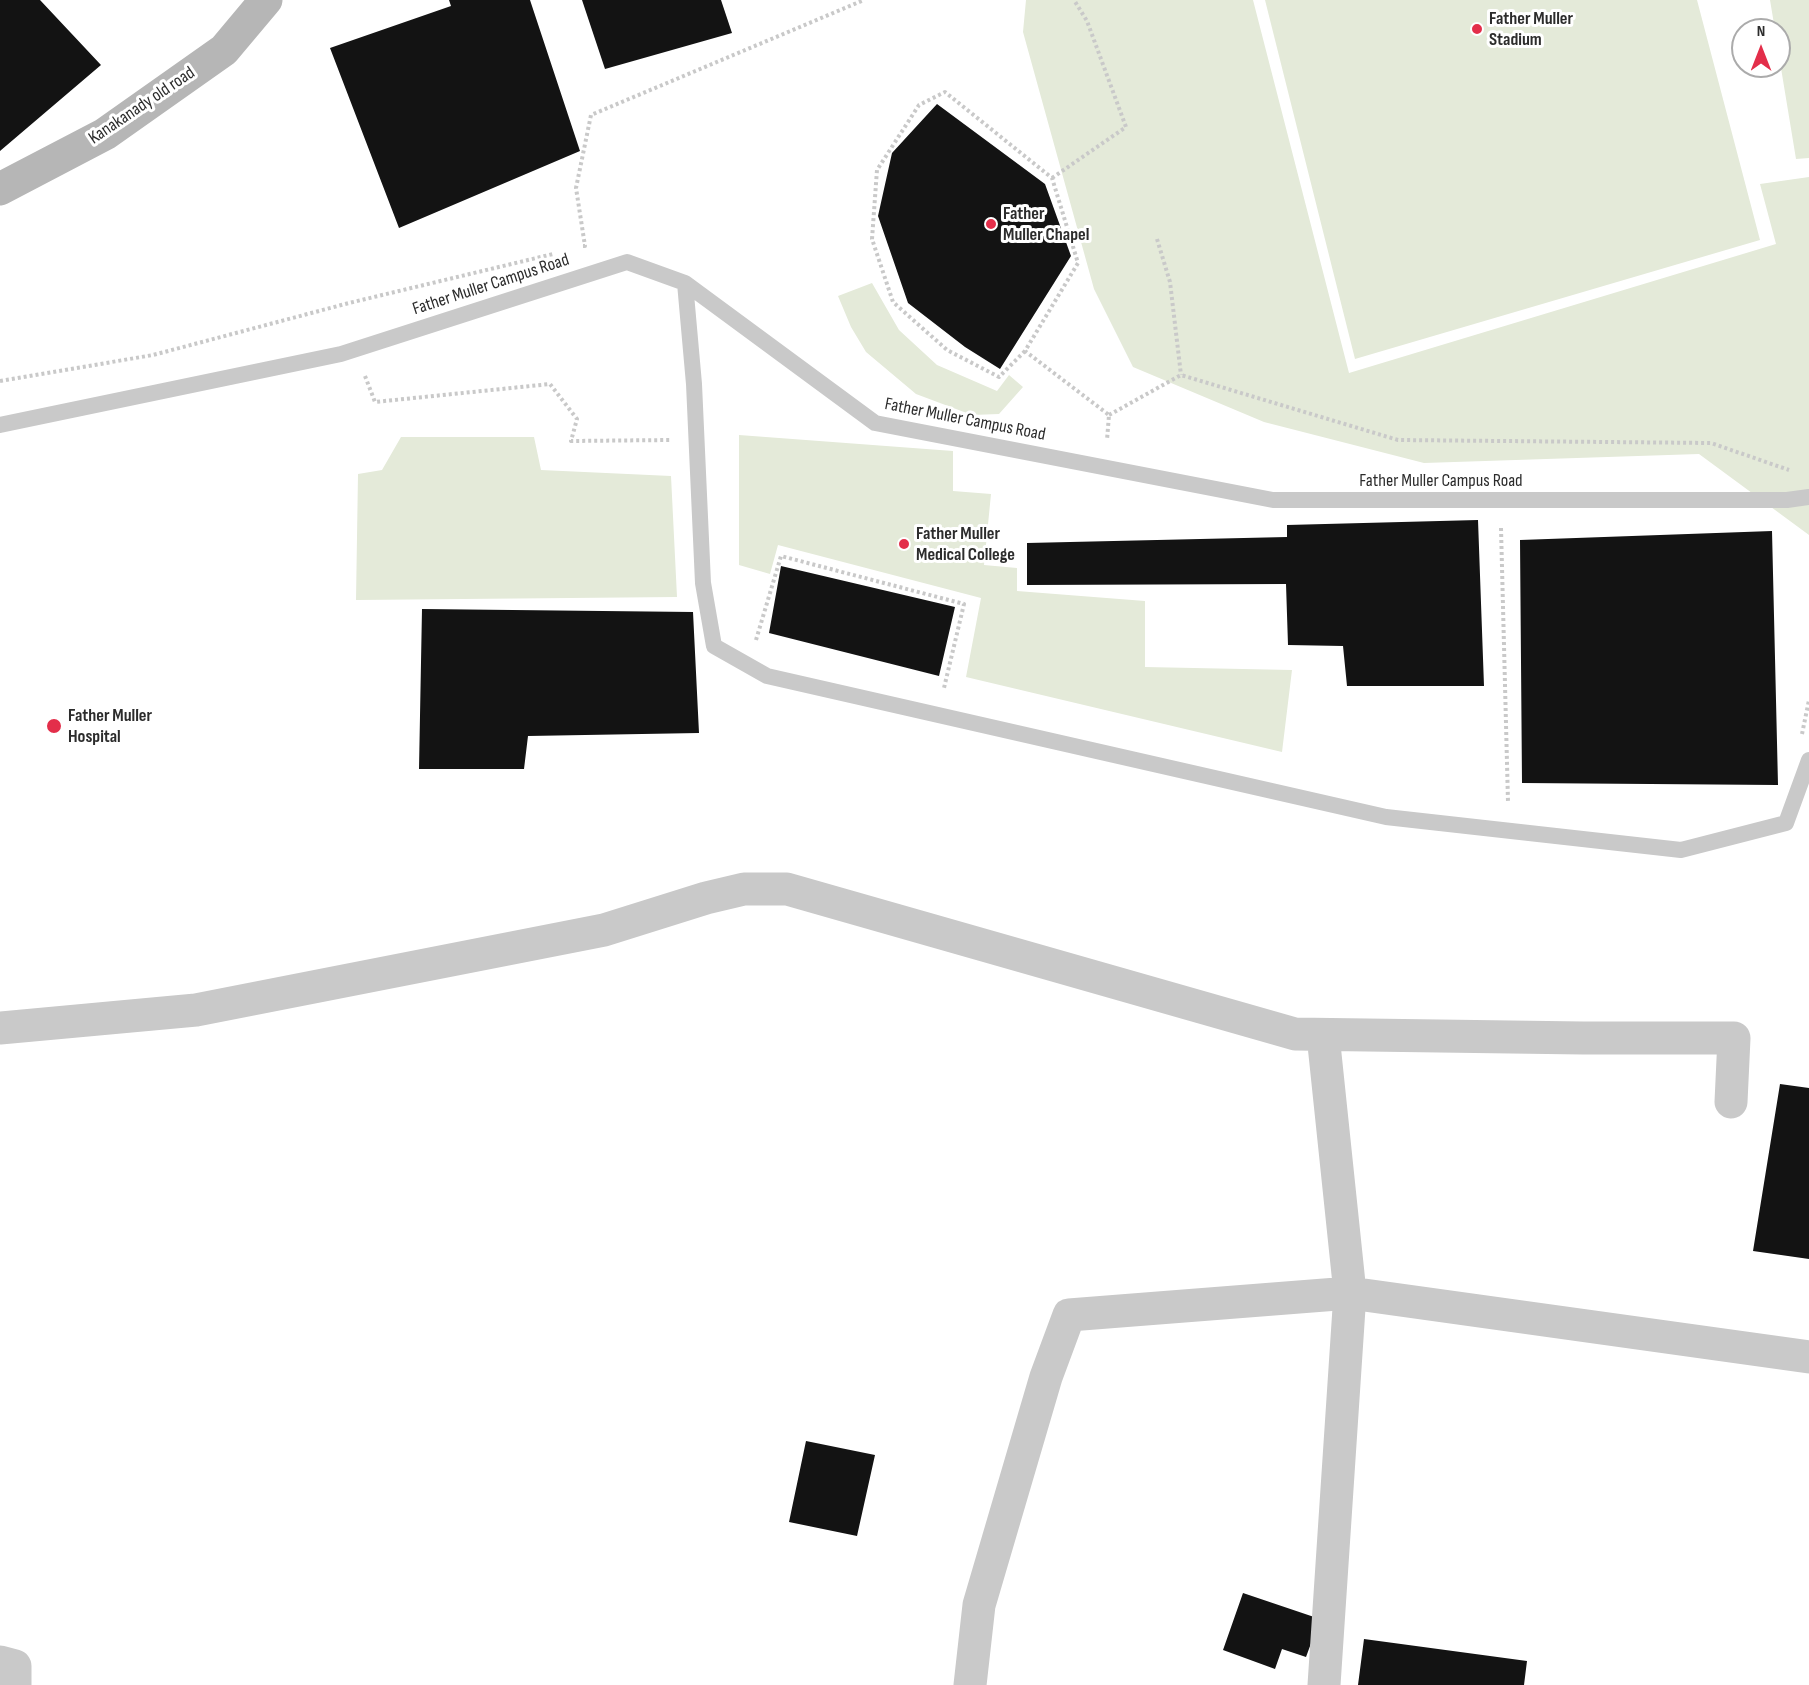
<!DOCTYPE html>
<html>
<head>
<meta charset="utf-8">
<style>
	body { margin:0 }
	#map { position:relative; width:1809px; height:1685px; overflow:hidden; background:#fff; font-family:"Sofia Sans Condensed",sans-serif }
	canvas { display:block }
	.north { position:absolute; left:1731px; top:18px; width:60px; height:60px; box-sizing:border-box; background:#fff; border:2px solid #ababab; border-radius:50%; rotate:0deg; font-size:16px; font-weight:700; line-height:24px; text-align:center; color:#2c2c2c }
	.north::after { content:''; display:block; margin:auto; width:21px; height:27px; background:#e32e4a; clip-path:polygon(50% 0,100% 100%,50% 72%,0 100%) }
</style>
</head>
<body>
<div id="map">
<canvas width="1809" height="1685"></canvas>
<div class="north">N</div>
</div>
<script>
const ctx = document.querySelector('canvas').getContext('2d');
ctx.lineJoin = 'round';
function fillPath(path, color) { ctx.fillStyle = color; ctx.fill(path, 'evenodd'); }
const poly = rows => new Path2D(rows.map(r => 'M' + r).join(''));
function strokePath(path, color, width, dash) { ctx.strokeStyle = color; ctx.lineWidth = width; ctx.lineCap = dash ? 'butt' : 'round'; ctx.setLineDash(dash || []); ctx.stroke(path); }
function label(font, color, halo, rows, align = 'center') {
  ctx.font = font + ' "Sofia Sans Condensed",sans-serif'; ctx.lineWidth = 6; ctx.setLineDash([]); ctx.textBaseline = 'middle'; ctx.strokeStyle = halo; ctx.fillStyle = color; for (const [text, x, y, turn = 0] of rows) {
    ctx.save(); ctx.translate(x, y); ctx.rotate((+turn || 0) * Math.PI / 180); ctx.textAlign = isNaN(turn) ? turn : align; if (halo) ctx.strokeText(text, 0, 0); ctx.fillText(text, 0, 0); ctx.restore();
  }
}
const green = poly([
	[1026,0,1253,0,1349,373,1776,244,1760,184,1809,177,1809,535,1699,454,1424,463,1264,422,1133,367,1094,289,1023,32],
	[1265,0,1697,0,1760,240,1355,359],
	[1770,0,1809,0,1809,158,1796,159,1779,56,1779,30,1775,30],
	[872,283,899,330,937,365,997,391,1009,375,1023,387,999,414,972,415,916,394,866,352,851,327,838,296],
	[739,435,953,451,953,491,991,494,984,565,1017,568,1017,591,1145,601,1145,667,1292,670,1282,752,966,677,981,598,778,545,770,574,739,565],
	[401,437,534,437,541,470,671,476,677,597,356,600,358,474,382,470]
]);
const building = poly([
	[0,0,40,0,101,65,0,151],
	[449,0,530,0,580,151,399,228,330,48,451,6],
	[582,0,721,0,732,33,605,69],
	[937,104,1045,184,1071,256,1000,369,965,347,908,303,878,216,892,153],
	[1478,520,1484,686,1347,686,1343,646,1288,645,1286,584,1027,585,1027,543,1287,537,1287,525],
	[1772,531,1778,785,1522,783,1520,540],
	[781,566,955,607,939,676,769,633],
	[422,609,693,612,699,733,528,736,524,769,419,769],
	[1780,1084,1809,1088,1809,1259,1753,1251],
	[806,1441,875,1455,857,1536,789,1522],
	[1243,1593,1320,1619,1306,1657,1282,1649,1275,1669,1223,1650],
	[1364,1639,1527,1661,1524,1685,1358,1685]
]);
const path = poly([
	[1052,178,1126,127,1087,21,1074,0],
	[1157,239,1170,282,1181,375],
	[583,246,585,246,576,188,591,115,864,0],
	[1025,351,999,377,947,350,893,302,872,239,877,170,919,105,945,92,1052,178,1078,263,1025,351,1109,415,1107,440],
	[365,376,375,402,550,384,577,419,571,441,670,440],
	[0,381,153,355,349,303,553,254],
	[1109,415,1181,375,1398,440,1711,443,1789,470],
	[1501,528,1508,802],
	[756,640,781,556,964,604,944,688],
	[1802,734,1809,700]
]);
const lane = poly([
	[685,283,694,384,703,583,714,646,767,676,1386,817,1681,850,1786,823,1809,760],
	[0,425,341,354,627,262,685,283,875,423,1273,500,1787,500,1809,497]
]);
const street = poly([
	[0,1028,196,1010,604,930,706,898,744,889,787,889,1295,1034,1583,1038,1734,1038,1731,1102],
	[1323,1035,1350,1293,1324,1685],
	[0,1662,15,1666,15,1685],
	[970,1685,979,1605,1046,1377,1069,1315,1350,1293,1809,1357]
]);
const secondary = poly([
	[0,189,105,134,224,50,266,0]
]);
const markers = [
	[1477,29,6,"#e32e4a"],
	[991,224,6,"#e32e4a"],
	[904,544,6,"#e32e4a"],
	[54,726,8,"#e32e4a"]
];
const poiNames = [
	["Father Muller",1489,19],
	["Stadium",1489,40],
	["Father",1003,214],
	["Muller Chapel",1003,235],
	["Father Muller",916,534],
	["Medical College",916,555],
	["Father Muller",68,716],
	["Hospital",68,737]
];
const streetNames = [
	["Kanakanady old road",142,106,-34],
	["Father Muller Campus Road",491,285,-18],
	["Father Muller Campus Road",965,420,11],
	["Father Muller Campus Road",1441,481]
];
fillPath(green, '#e4ead9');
fillPath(building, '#131313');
strokePath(path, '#c9c9c9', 4, [3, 3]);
strokePath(lane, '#c9c9c9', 16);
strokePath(street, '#c9c9c9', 33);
strokePath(secondary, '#b6b6b6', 33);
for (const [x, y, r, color] of markers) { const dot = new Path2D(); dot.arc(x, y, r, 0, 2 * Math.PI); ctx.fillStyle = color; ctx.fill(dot); strokePath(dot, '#fff', 2); }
label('bold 18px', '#2c2c2c', '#fff', poiNames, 'left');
label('18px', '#2c2c2c', '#fff', streetNames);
</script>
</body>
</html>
